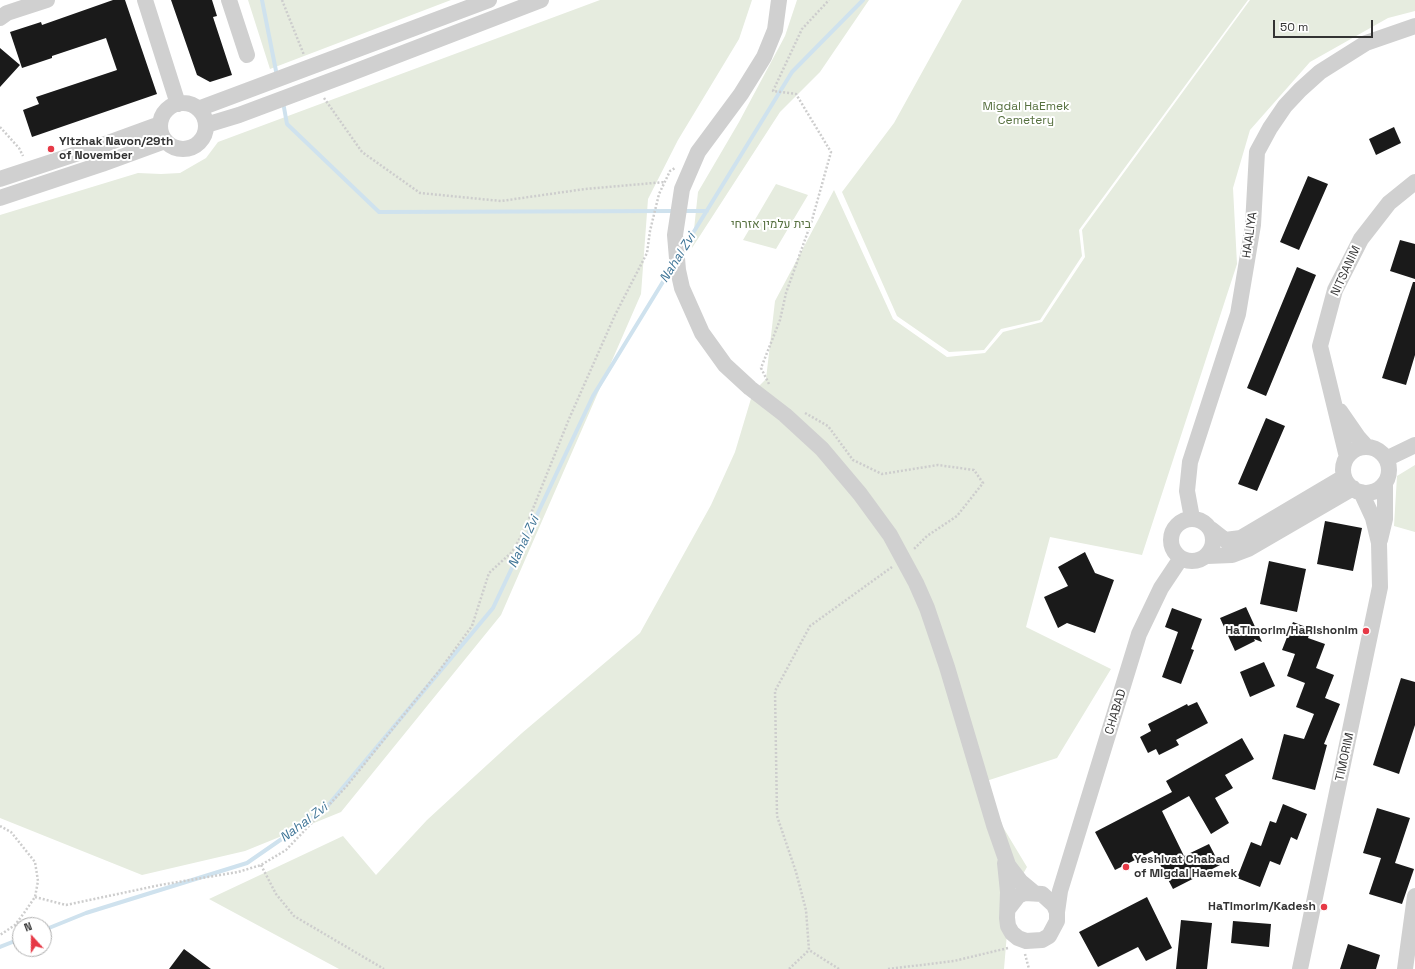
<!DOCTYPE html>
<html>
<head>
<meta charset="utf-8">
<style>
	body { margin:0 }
	#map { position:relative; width:1415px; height:969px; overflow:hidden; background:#fff; font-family:"Space Grotesk",sans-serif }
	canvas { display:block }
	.north { position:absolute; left:12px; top:917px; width:40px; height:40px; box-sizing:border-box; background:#fff; border:1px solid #adadad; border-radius:50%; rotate:339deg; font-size:11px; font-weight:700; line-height:16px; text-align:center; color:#333 }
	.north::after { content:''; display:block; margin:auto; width:14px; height:18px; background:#e63946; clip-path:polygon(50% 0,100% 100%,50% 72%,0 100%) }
	.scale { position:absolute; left:1273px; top:20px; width:100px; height:18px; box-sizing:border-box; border:2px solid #333; border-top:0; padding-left:5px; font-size:12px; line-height:14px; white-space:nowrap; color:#333; -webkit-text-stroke:3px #fff; paint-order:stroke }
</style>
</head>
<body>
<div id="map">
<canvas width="1415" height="969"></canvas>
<div class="north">N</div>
<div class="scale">50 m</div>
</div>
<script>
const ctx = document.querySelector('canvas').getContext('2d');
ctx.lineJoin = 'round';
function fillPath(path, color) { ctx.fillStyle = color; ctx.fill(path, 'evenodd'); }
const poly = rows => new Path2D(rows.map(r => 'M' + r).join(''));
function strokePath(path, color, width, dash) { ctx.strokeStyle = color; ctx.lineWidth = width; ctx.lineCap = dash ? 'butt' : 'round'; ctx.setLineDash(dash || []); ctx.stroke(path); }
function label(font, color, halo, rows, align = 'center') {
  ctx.font = font + ' "Space Grotesk",Heebo,sans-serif'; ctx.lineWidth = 4; ctx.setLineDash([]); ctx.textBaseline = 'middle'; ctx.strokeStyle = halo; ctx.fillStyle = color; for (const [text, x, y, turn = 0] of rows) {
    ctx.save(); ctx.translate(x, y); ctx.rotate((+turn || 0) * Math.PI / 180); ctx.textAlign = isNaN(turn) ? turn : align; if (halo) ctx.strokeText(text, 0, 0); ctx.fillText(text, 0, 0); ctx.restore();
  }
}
const green = poly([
	[248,0,451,0,270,69],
	[600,0,752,0,739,39,678,140,648,199,641,294,501,615,341,812,245,851,142,875,0,818,0,215,138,173,161,174,180,173,206,158,218,142],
	[797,0,869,0,820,72,780,112,692,248,698,192,739,122,785,36],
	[962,0,1248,0,1079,230,1082,256,1040,320,1001,329,984,350,949,352,897,316,842,192,894,123],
	[1250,0,1415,0,1415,11,1388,18,1310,62,1250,130,1233,188,1237,264,1142,555,1050,537,1026,627,1111,669,1057,758,977,784,1027,867,1010,897,1004,969,339,969,209,899,343,836,376,875,427,820,464,786,522,733,640,633,711,505,735,452,753,392,766,379,775,301,834,190,893,319,947,357,985,353,1003,332,1042,322,1085,257,1082,230],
	[776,184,808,195,776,249,743,240],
	[1415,465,1415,532,1394,526,1397,476]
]);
const stream = poly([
	[262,0,277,76],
	[283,102,287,124,379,212,675,211],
	[682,211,707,211],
	[682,251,792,72,863,0],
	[44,930,86,913,247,863,325,809,493,608,593,396,672,267],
	[0,947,20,939]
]);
const building = poly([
	[113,0,125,0,157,94,32,137,23,110,39,104,36,97,117,70,106,38,52,56,52,58,22,68,10,32,41,22,42,25],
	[171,0,212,0,217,16,213,17,232,75,210,82,197,75],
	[0,48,20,65,0,87],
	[1394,127,1401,143,1376,155,1369,139],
	[1308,176,1328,184,1299,250,1280,242],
	[1400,240,1415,244,1415,279,1390,271],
	[1297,267,1316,275,1266,396,1247,388],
	[1413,282,1415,282,1415,355,1406,385,1382,378],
	[1266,418,1285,426,1257,491,1238,484],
	[1325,521,1362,528,1353,571,1317,564],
	[1085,552,1095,573,1114,580,1095,633,1067,623,1058,628,1044,597,1068,586,1058,567],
	[1269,561,1306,569,1297,612,1260,604],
	[1246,607,1262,642,1254,639,1255,641,1235,651,1220,618],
	[1172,608,1202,619,1191,649,1194,650,1181,684,1162,677,1178,632,1165,627],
	[1293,622,1311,629,1308,638,1325,644,1316,668,1334,675,1325,698,1340,704,1324,744,1327,745,1315,790,1272,779,1284,734,1304,739,1314,714,1296,707,1305,683,1287,676,1295,654,1282,650],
	[1264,662,1275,686,1250,697,1240,672],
	[1401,678,1415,682,1415,725,1399,774,1373,765],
	[1197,702,1208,723,1176,740,1179,745,1159,755,1156,749,1148,753,1140,737,1151,731,1148,724,1187,704,1188,706],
	[1242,738,1254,759,1225,775,1233,788,1215,798,1229,823,1211,834,1189,796,1162,811,1184,856,1209,844,1220,865,1173,889,1153,851,1115,870,1095,832,1172,792,1166,781],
	[1283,804,1307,814,1297,840,1291,837,1280,865,1270,861,1260,887,1237,878,1251,842,1261,846,1270,821,1276,823],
	[1377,808,1410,818,1395,863,1414,869,1402,904,1369,894,1381,858,1363,853],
	[1147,897,1172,948,1146,961,1138,947,1098,967,1079,932],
	[1181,920,1212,923,1207,969,1176,969],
	[1233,921,1271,924,1269,947,1231,943],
	[1348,944,1380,955,1376,969,1340,969],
	[184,949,211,969,169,969]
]);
const path = poly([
	[282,0,304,55],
	[324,98,362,152,420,193,501,201,585,189,665,182],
	[0,127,19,148,23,156],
	[769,384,761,368,780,320,786,293,812,220,831,152,796,94,773,91,802,29,829,0],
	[805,413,828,426,853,460,882,474,938,465,974,470,983,483,957,516,927,536,914,549],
	[0,826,11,832,35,862,38,881,35,897,24,913,15,925,0,935],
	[261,865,276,894,294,916,384,969],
	[35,897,66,905,160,885,238,872,261,865,286,850,346,787,439,671,472,626,489,573,512,552,524,531,569,419,615,315,647,253,650,231,659,194,670,171,675,168],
	[1025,954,1029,969],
	[789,969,809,950],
	[839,969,809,950,806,910,796,872,777,816,775,691,810,626,892,567],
	[888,969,954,961,1008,948]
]);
const minor = poly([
	[145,0,178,104],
	[229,0,247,55],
	[779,0,775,30,764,57,741,94,698,152,682,189,675,235,678,270,682,288,702,333,725,365,750,388,785,415,822,449,860,494,890,535,916,583,927,608,947,667,994,825,1008,865,1021,882,1033,892],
	[0,18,7,13,47,0],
	'160 126a23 23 0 1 1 46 0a23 23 0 1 1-46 0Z',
	[198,109,489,0],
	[206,125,239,115,346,75,541,0],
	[0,179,97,147,160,124],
	[0,198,102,164,165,141],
	[1340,411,1358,437,1367,447],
	'1343 470a23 23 0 1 1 46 0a23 23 0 1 1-46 0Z',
	[1347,457,1320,346,1335,290,1361,239,1389,203,1415,182],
	[1386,459,1415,445],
	[1192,518,1187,491,1190,462,1238,314,1253,225,1257,152,1270,128,1285,106,1300,90,1320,72,1366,43,1415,26],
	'1171 540a21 21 0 1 1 42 0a21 21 0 1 1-42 0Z',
	[1211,529,1225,540,1241,538,1344,477],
	[1380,540,1385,519,1385,483],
	[1207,556,1232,555,1248,549,1353,488],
	[1005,863,1008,892,1007,918,1008,926,1012,933,1018,938,1026,941,1042,940,1049,936,1057,921,1057,912,1054,905,1042,894,1025,893,1018,896,1008,909],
	[1057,912,1060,891,1139,634,1161,588,1181,558],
	[1300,969,1380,587,1379,543,1373,518,1361,492],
	[1405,969,1415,896]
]);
const markers = [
	[51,149,4,"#e63946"],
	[1366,631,4,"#e63946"],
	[1126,867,4,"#e63946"],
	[1324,907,4,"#e63946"]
];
const parkNames = [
	["Migdal HaEmek",1026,107],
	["Cemetery",1026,121],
	["בית עלמין אזרחי",771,225]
];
const poiNames = [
	["Yitzhak Navon/29th",59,142],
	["of November",59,156],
	["HaTimorim/HaRishonim",1358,631,"right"],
	["Yeshivat Chabad",1134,860],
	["of Migdal Haemek",1134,874],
	["HaTimorim/Kadesh",1316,907,"right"]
];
const streetNames = [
	["HAALIYA",1250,235,-82],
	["NITSANIM",1346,271,-65],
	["CHABAD",1116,712,-73],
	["TIMORIM",1345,757,-78]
];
const waterNames = [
	["Nahal Zvi",678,258,-58],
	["Nahal Zvi",524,542,-65],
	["Nahal Zvi",304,823,-37]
];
fillPath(green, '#e6ecdf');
strokePath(stream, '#cfe2ee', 4);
fillPath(building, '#1a1a1a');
strokePath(path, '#cdcdcd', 2.5, [2, 2]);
strokePath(minor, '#d0d0d0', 16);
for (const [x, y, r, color] of markers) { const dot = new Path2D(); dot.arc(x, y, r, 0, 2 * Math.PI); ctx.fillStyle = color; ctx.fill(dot); strokePath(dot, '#fff', 1.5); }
label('12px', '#56703f', '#fff', parkNames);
label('bold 12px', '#333', '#fff', poiNames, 'left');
label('12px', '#333', '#fff', streetNames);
label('italic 13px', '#3f7597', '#fff', waterNames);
</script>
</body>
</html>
